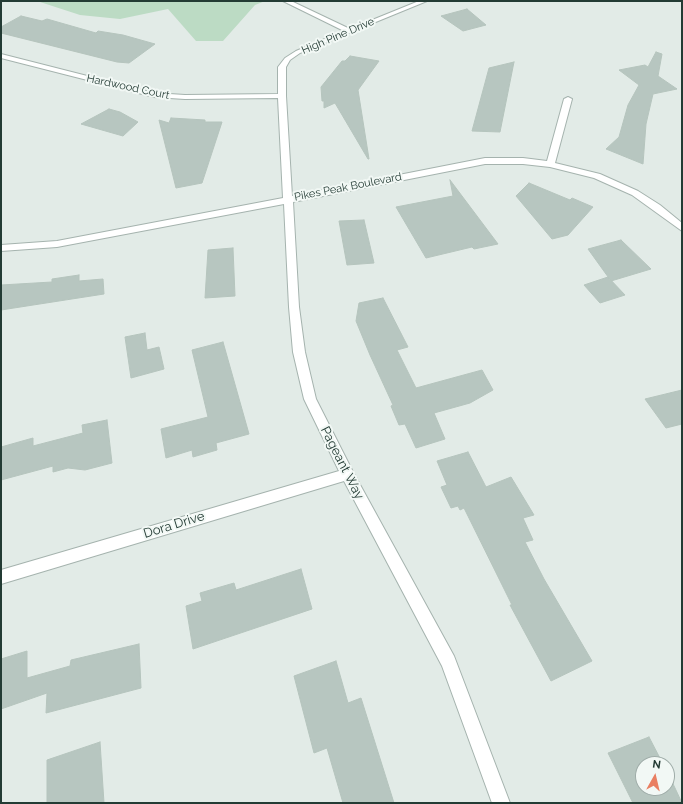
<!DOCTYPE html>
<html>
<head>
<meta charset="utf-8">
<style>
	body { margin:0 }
	#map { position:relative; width:683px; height:804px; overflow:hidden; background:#e2ebe7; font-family:Raleway,sans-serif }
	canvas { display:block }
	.frame { position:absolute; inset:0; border:2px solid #233b34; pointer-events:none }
	.north { position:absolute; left:635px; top:756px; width:40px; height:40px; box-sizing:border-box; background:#f2f8f5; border:1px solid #9faca8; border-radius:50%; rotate:8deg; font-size:11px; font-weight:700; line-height:16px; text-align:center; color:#233b34 }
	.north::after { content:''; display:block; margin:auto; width:14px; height:18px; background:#e97f62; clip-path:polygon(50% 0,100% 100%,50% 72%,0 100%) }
</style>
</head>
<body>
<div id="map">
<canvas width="683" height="804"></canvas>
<div class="frame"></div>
<div class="north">N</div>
</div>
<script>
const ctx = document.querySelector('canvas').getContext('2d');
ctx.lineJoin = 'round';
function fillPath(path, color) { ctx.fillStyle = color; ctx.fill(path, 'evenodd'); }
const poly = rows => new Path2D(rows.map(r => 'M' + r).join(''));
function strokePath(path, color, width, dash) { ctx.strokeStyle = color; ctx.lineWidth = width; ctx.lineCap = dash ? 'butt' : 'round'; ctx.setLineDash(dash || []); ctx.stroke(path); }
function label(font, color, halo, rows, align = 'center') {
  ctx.font = font + ' Raleway,sans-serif'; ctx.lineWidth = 4; ctx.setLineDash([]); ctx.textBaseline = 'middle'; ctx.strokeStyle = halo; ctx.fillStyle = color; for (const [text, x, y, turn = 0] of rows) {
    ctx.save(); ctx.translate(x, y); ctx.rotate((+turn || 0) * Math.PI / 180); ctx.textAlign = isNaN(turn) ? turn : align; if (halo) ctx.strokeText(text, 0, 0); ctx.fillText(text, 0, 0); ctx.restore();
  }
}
const green = poly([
	[37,1,265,1,255,5,223,41,196,41,168,9,120,19,80,15]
]);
const building = poly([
	[467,9,486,25,463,31,441,16,467,9],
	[21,16,42,21,47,19,96,33,98,31,123,35,155,44,129,63,117,62,1,33,1,27,21,16],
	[656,52,662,54,658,76,677,89,653,94,646,124,643,164,606,149,619,137,628,105,639,85,619,70,645,65,648,67,656,52],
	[350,56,379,61,358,90,369,159,368,159,335,103,324,108,324,101,322,101,321,87,342,61,345,61,350,56],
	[514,62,500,132,472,131,489,68,514,62],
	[109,109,120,112,138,122,123,136,81,124,109,109],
	[171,118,205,120,205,122,222,122,202,183,176,188,159,120,169,123,171,118],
	[450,180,498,244,474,249,472,247,426,258,396,207,453,196,450,180],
	[529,183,570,200,572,198,593,207,568,235,552,239,516,196,529,183],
	[364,220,374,263,347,265,339,221,364,220],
	[621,240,651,269,611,281,588,249,621,240],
	[233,248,235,296,205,298,208,250,233,248],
	[79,275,79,281,103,279,104,294,1,310,1,285,52,282,52,279,79,275],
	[608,277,625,295,600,303,584,285,608,277],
	[383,298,408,347,397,350,416,388,482,370,493,390,470,403,434,413,445,439,416,448,405,424,399,425,391,406,393,405,370,355,356,321,359,303,383,298],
	[145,333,147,350,159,347,164,369,131,378,125,337,145,333],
	[223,342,249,434,216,443,217,450,193,457,192,450,166,458,161,429,208,417,192,350,223,342],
	[682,390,682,424,666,428,645,399,682,390],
	[107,420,112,463,85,470,68,468,53,472,53,466,1,480,1,447,33,438,33,446,83,433,82,425,107,420],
	[468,452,486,487,511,477,534,515,523,518,533,540,525,542,544,579,592,661,551,681,510,605,512,605,464,508,460,510,458,506,451,508,441,487,447,485,437,461,468,452],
	[301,569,312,609,193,649,186,606,202,601,200,593,234,583,236,590,301,569],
	[139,644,141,688,46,713,47,693,1,709,1,659,27,651,27,678,70,666,71,660,139,644],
	[336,661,348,703,361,698,394,803,343,803,327,748,314,753,294,676,336,661],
	[649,737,663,764,643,764,643,788,667,788,667,771,682,803,633,803,608,753,649,737],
	[100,742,104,803,47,803,47,760,100,742]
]);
const minor = poly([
	[283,1,291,1,350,29,419,1,427,1,300,53,290,60,286,67,286,96,292,196,485,158,523,158,547,161,564,99,568,97,572,99,555,163,600,174,638,191,660,205,682,223,682,231,632,195,594,178,550,167,523,164,485,164,293,202,299,307,305,352,316,399,352,470,454,656,510,803,492,803,442,666,344,481,1,584,1,570,339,471,304,399,293,352,289,307,284,204,57,247,1,251,1,245,57,241,283,198,278,98,185,99,154,97,1,58,1,54,154,93,185,95,278,94,278,67,285,58,296,51,344,31,283,1]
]);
const farStreetnames = [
	["High Pine Drive",338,36,-23],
	["Hardwood Court",128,87,12],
	["Pikes Peak Boulevard",348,187,-11]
];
const streetNames = [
	["Pageant Way",342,463,63],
	["Dora Drive",174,525,-17]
];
fillPath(green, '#bcdbc4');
fillPath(building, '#b7c6c0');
strokePath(building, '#b5c4bd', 1);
strokePath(minor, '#a5b3ae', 2);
fillPath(minor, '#fff');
label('11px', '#233b34', '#f2f8f5', farStreetnames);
label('13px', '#233b34', '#f2f8f5', streetNames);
</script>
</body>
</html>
